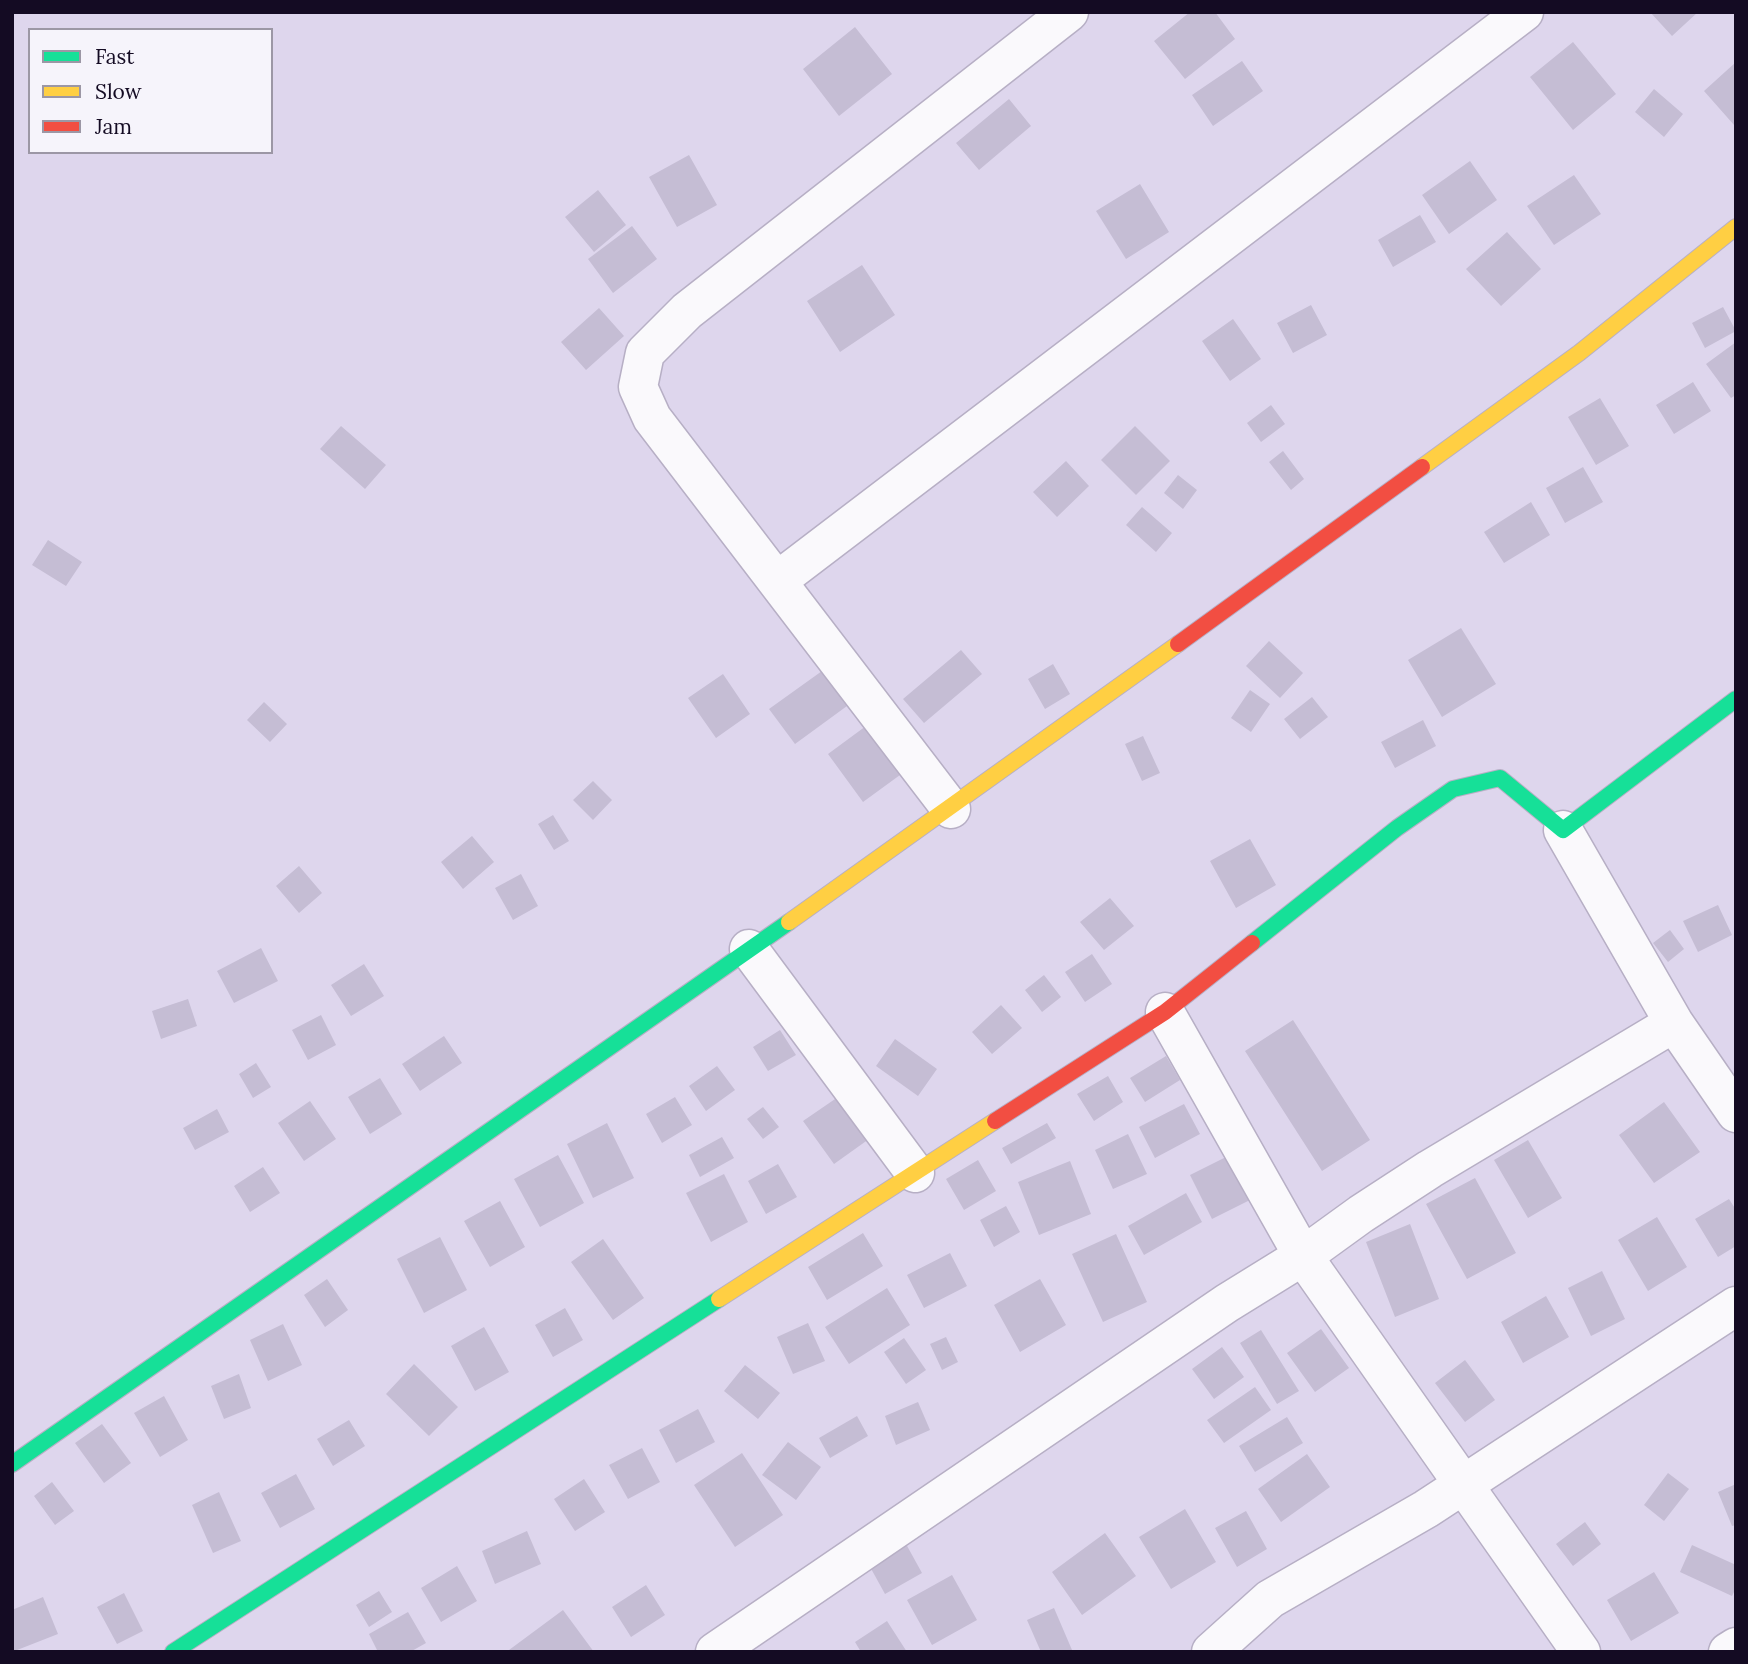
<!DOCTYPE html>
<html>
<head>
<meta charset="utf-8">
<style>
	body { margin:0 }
	#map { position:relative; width:1748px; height:1664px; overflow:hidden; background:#ded6ed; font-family:Lora,serif }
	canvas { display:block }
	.frame { position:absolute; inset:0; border:14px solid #140b23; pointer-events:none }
	.legend { position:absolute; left:28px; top:28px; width:245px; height:126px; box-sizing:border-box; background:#f6f4fb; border:2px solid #9c97a5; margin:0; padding:9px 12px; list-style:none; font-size:21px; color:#140b23 }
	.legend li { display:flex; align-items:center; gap:14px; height:35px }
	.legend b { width:35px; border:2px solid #9c97a5 }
</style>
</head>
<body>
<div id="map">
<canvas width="1748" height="1664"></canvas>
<div class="frame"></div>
<ul class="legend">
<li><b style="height:9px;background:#16e098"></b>Fast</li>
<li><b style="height:9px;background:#ffcf43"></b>Slow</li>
<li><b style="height:9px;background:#f24e42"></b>Jam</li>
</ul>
</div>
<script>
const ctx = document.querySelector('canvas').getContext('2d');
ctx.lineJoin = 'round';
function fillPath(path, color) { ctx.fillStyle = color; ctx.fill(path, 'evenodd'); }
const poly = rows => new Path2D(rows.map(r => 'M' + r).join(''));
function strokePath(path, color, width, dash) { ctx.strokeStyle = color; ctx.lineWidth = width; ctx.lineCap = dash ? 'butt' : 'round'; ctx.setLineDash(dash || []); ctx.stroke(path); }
const building = poly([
	[1190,12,1215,12,1235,39,1185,79,1154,41],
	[1650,12,1698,12,1672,36],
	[855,27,892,74,839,116,803,69],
	[1573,42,1616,94,1573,130,1530,77],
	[1242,61,1263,91,1213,126,1192,95],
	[1736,62,1736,123,1734,125,1704,91],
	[1654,89,1683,114,1664,137,1635,112],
	[1009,99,1031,126,979,170,956,143],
	[689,155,717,205,677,227,649,177],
	[1470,161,1497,200,1449,234,1422,195],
	[1574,175,1601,214,1554,245,1527,206],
	[1140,184,1169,232,1126,259,1096,211],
	[598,190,626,225,594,252,565,217],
	[1420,215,1436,242,1393,267,1378,240],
	[632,226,657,259,613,293,588,259],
	[1507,232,1541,269,1501,306,1466,269],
	[862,265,895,315,840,352,807,301],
	[1311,305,1327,335,1293,353,1277,323],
	[1723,307,1736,331,1705,348,1692,323],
	[599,308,624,336,586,370,561,342],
	[1233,319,1261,359,1230,381,1202,341],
	[1736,342,1736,395,1731,398,1706,364],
	[1693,382,1711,411,1674,434,1656,405],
	[1600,398,1629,446,1596,465,1568,417],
	[1271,405,1285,424,1261,442,1247,423],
	[341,426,386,465,365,489,320,449],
	[1135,426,1170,461,1136,495,1101,460],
	[1283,451,1304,479,1291,490,1269,462],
	[1066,461,1089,486,1057,517,1033,492],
	[1583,467,1603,502,1565,523,1546,488],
	[1178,475,1197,490,1183,509,1164,493],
	[1531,502,1550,535,1504,563,1484,532],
	[1142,507,1172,533,1156,552,1126,525],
	[48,540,82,562,66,586,32,565],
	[1461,628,1496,684,1442,717,1408,660],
	[1269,641,1303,673,1280,698,1246,666],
	[961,650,982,674,924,723,903,699],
	[1053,664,1070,694,1045,709,1028,679],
	[822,671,847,706,795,744,769,709],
	[723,674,750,714,716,738,688,698],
	[1250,690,1270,704,1251,732,1231,718],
	[1312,697,1328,717,1300,739,1284,719],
	[264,702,287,724,270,742,247,720],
	[1423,720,1436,746,1395,768,1381,742],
	[866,726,900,775,863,802,828,754],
	[1143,736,1160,773,1142,781,1125,744],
	[593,781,612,800,593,820,573,800],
	[553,815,569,841,554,850,538,824],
	[472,836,494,862,463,889,441,862],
	[1250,839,1276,885,1236,908,1210,861],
	[299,866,322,893,299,913,276,886],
	[521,874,538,906,513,920,495,888],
	[1110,898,1134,926,1104,950,1080,922],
	[1718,905,1732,935,1698,952,1683,921],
	[1670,930,1684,949,1668,962,1653,943],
	[261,948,278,981,234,1003,217,971],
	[1092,954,1112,984,1085,1002,1065,972],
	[364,964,384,996,351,1016,331,985],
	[1044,975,1061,997,1042,1012,1025,990],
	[188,999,197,1026,161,1039,152,1011],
	[1001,1005,1022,1028,992,1054,972,1032],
	[321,1015,336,1045,308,1060,292,1030],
	[1293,1020,1370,1140,1322,1171,1245,1051],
	[780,1030,796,1055,768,1071,753,1047],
	[444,1036,462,1063,420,1091,402,1064],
	[895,1039,937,1069,918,1096,876,1066],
	[1166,1056,1180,1080,1145,1102,1130,1078],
	[256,1063,271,1087,253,1098,239,1074],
	[717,1066,735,1090,706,1111,689,1086],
	[1108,1076,1123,1102,1094,1121,1077,1094],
	[380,1078,402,1114,370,1134,348,1097],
	[675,1097,692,1125,662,1143,646,1114],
	[838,1097,869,1139,834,1164,803,1121],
	[310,1101,336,1139,304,1161,278,1123],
	[1664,1102,1700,1152,1654,1183,1619,1135],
	[1184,1104,1200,1134,1155,1158,1139,1127],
	[763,1107,779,1127,763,1139,747,1119],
	[217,1109,229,1132,195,1150,183,1128],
	[607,1123,634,1178,593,1198,567,1144],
	[1047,1123,1056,1138,1011,1164,1002,1148],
	[1128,1134,1147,1174,1113,1189,1095,1150],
	[722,1137,734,1158,700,1177,689,1155],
	[1528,1140,1562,1198,1528,1218,1494,1160],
	[558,1155,584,1203,540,1227,514,1179],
	[1228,1156,1250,1200,1212,1219,1190,1175],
	[978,1160,996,1191,964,1210,946,1179],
	[1070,1161,1091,1214,1039,1235,1018,1182],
	[778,1164,797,1197,766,1214,748,1181],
	[263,1167,280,1193,250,1212,234,1186],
	[724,1174,748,1222,711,1242,686,1193],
	[1475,1178,1516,1253,1467,1279,1426,1204],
	[1186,1193,1202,1222,1144,1255,1128,1226],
	[1729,1199,1736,1210,1736,1246,1718,1257,1695,1219],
	[500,1201,525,1247,490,1267,464,1221],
	[1006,1206,1020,1232,994,1247,980,1220],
	[1657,1217,1687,1267,1648,1291,1618,1240],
	[1410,1224,1439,1299,1395,1317,1366,1242],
	[863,1233,883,1266,827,1300,808,1267],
	[1116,1234,1147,1302,1103,1322,1072,1254],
	[440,1237,467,1290,424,1313,397,1259],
	[603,1239,644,1298,613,1320,571,1262],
	[950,1253,967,1286,924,1308,907,1275],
	[1602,1271,1625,1319,1591,1336,1568,1288],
	[327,1279,348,1310,325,1327,304,1295],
	[1040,1279,1066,1325,1020,1352,994,1305],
	[887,1288,910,1325,849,1364,825,1327],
	[1546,1296,1569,1337,1523,1363,1501,1322],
	[565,1308,583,1340,553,1357,535,1325],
	[808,1323,825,1361,793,1374,777,1337],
	[283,1324,302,1365,268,1381,250,1340],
	[484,1327,509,1372,475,1391,451,1346],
	[1321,1329,1349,1368,1315,1392,1287,1353],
	[1261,1330,1299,1391,1277,1404,1240,1343],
	[946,1337,958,1362,942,1370,930,1344],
	[904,1338,926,1370,906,1384,884,1352],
	[1222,1347,1244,1377,1214,1399,1192,1369],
	[1465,1360,1495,1400,1465,1422,1435,1383],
	[414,1364,458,1407,429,1436,386,1394],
	[745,1365,780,1393,758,1419,724,1391],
	[239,1374,251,1408,224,1419,211,1386],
	[1255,1387,1271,1410,1224,1443,1207,1420],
	[164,1396,188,1440,160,1457,134,1413],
	[918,1402,930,1430,896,1445,885,1416],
	[698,1409,715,1442,676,1463,659,1430],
	[857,1416,868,1436,830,1458,819,1438],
	[1287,1417,1303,1443,1255,1472,1239,1446],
	[349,1420,365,1446,333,1466,317,1439],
	[102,1424,131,1463,104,1483,75,1443],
	[788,1442,821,1467,796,1500,762,1475],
	[642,1448,660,1482,628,1499,609,1465],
	[742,1453,783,1515,735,1547,694,1485],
	[1307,1454,1330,1487,1281,1522,1258,1489],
	[1668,1473,1689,1489,1664,1521,1644,1505],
	[296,1474,315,1509,280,1528,261,1493],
	[584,1479,605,1512,575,1531,554,1499],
	[52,1482,74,1511,55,1525,34,1496],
	[1736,1484,1736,1525,1732,1526,1718,1492],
	[219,1492,241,1541,213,1553,192,1505],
	[1185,1509,1216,1562,1171,1589,1139,1537],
	[1246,1511,1267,1549,1237,1567,1215,1528],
	[1585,1522,1601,1544,1573,1566,1556,1544],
	[527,1531,541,1564,495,1584,482,1551],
	[1105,1533,1136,1576,1082,1615,1052,1572],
	[906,1544,922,1573,885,1594,869,1565],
	[1692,1545,1736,1565,1736,1588,1732,1596,1680,1572],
	[457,1566,477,1601,441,1622,421,1588],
	[1654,1572,1679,1613,1631,1641,1607,1600],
	[952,1575,977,1620,932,1645,907,1600],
	[646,1585,665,1615,631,1637,612,1607],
	[379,1591,392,1612,369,1627,356,1605],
	[124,1593,143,1631,117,1644,97,1607],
	[43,1597,58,1634,12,1652,12,1610],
	[1054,1608,1072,1650,1068,1652,1041,1652,1027,1620],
	[563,1610,594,1652,511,1652,509,1650],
	[408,1612,426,1643,410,1652,378,1652,369,1634],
	[887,1621,907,1652,861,1652,855,1642]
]);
const street = poly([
	[777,581,1524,12],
	[951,809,652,418,638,387,645,353,687,311,1069,12],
	[1563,830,1674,1023,1736,1113],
	[749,949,915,1173],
	[1165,1012,1303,1256,1581,1652],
	[715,1652,1227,1303,1303,1256,1361,1214,1430,1169,1674,1023],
	[1211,1652,1270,1599,1426,1509,1736,1306],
	[1728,1652,1736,1647]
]);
const fast = poly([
	[1252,943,1397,828,1453,789,1500,778,1563,830,1736,699],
	[12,1464,789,922],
	[173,1652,719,1299]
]);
const slow = poly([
	[1422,467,1579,353,1736,227],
	[789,922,1178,644],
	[719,1299,995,1121]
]);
const jam = poly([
	[1178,644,1422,467],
	[995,1121,1165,1012,1252,943]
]);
fillPath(building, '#c5bdd4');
strokePath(street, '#b7afc5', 41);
strokePath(fast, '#b7afc5', 18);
strokePath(slow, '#b7afc5', 18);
strokePath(jam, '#b7afc5', 18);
strokePath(street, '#faf9fc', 38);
strokePath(fast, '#16e098', 16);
strokePath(slow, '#ffcf43', 16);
strokePath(jam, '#f24e42', 16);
</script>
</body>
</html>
